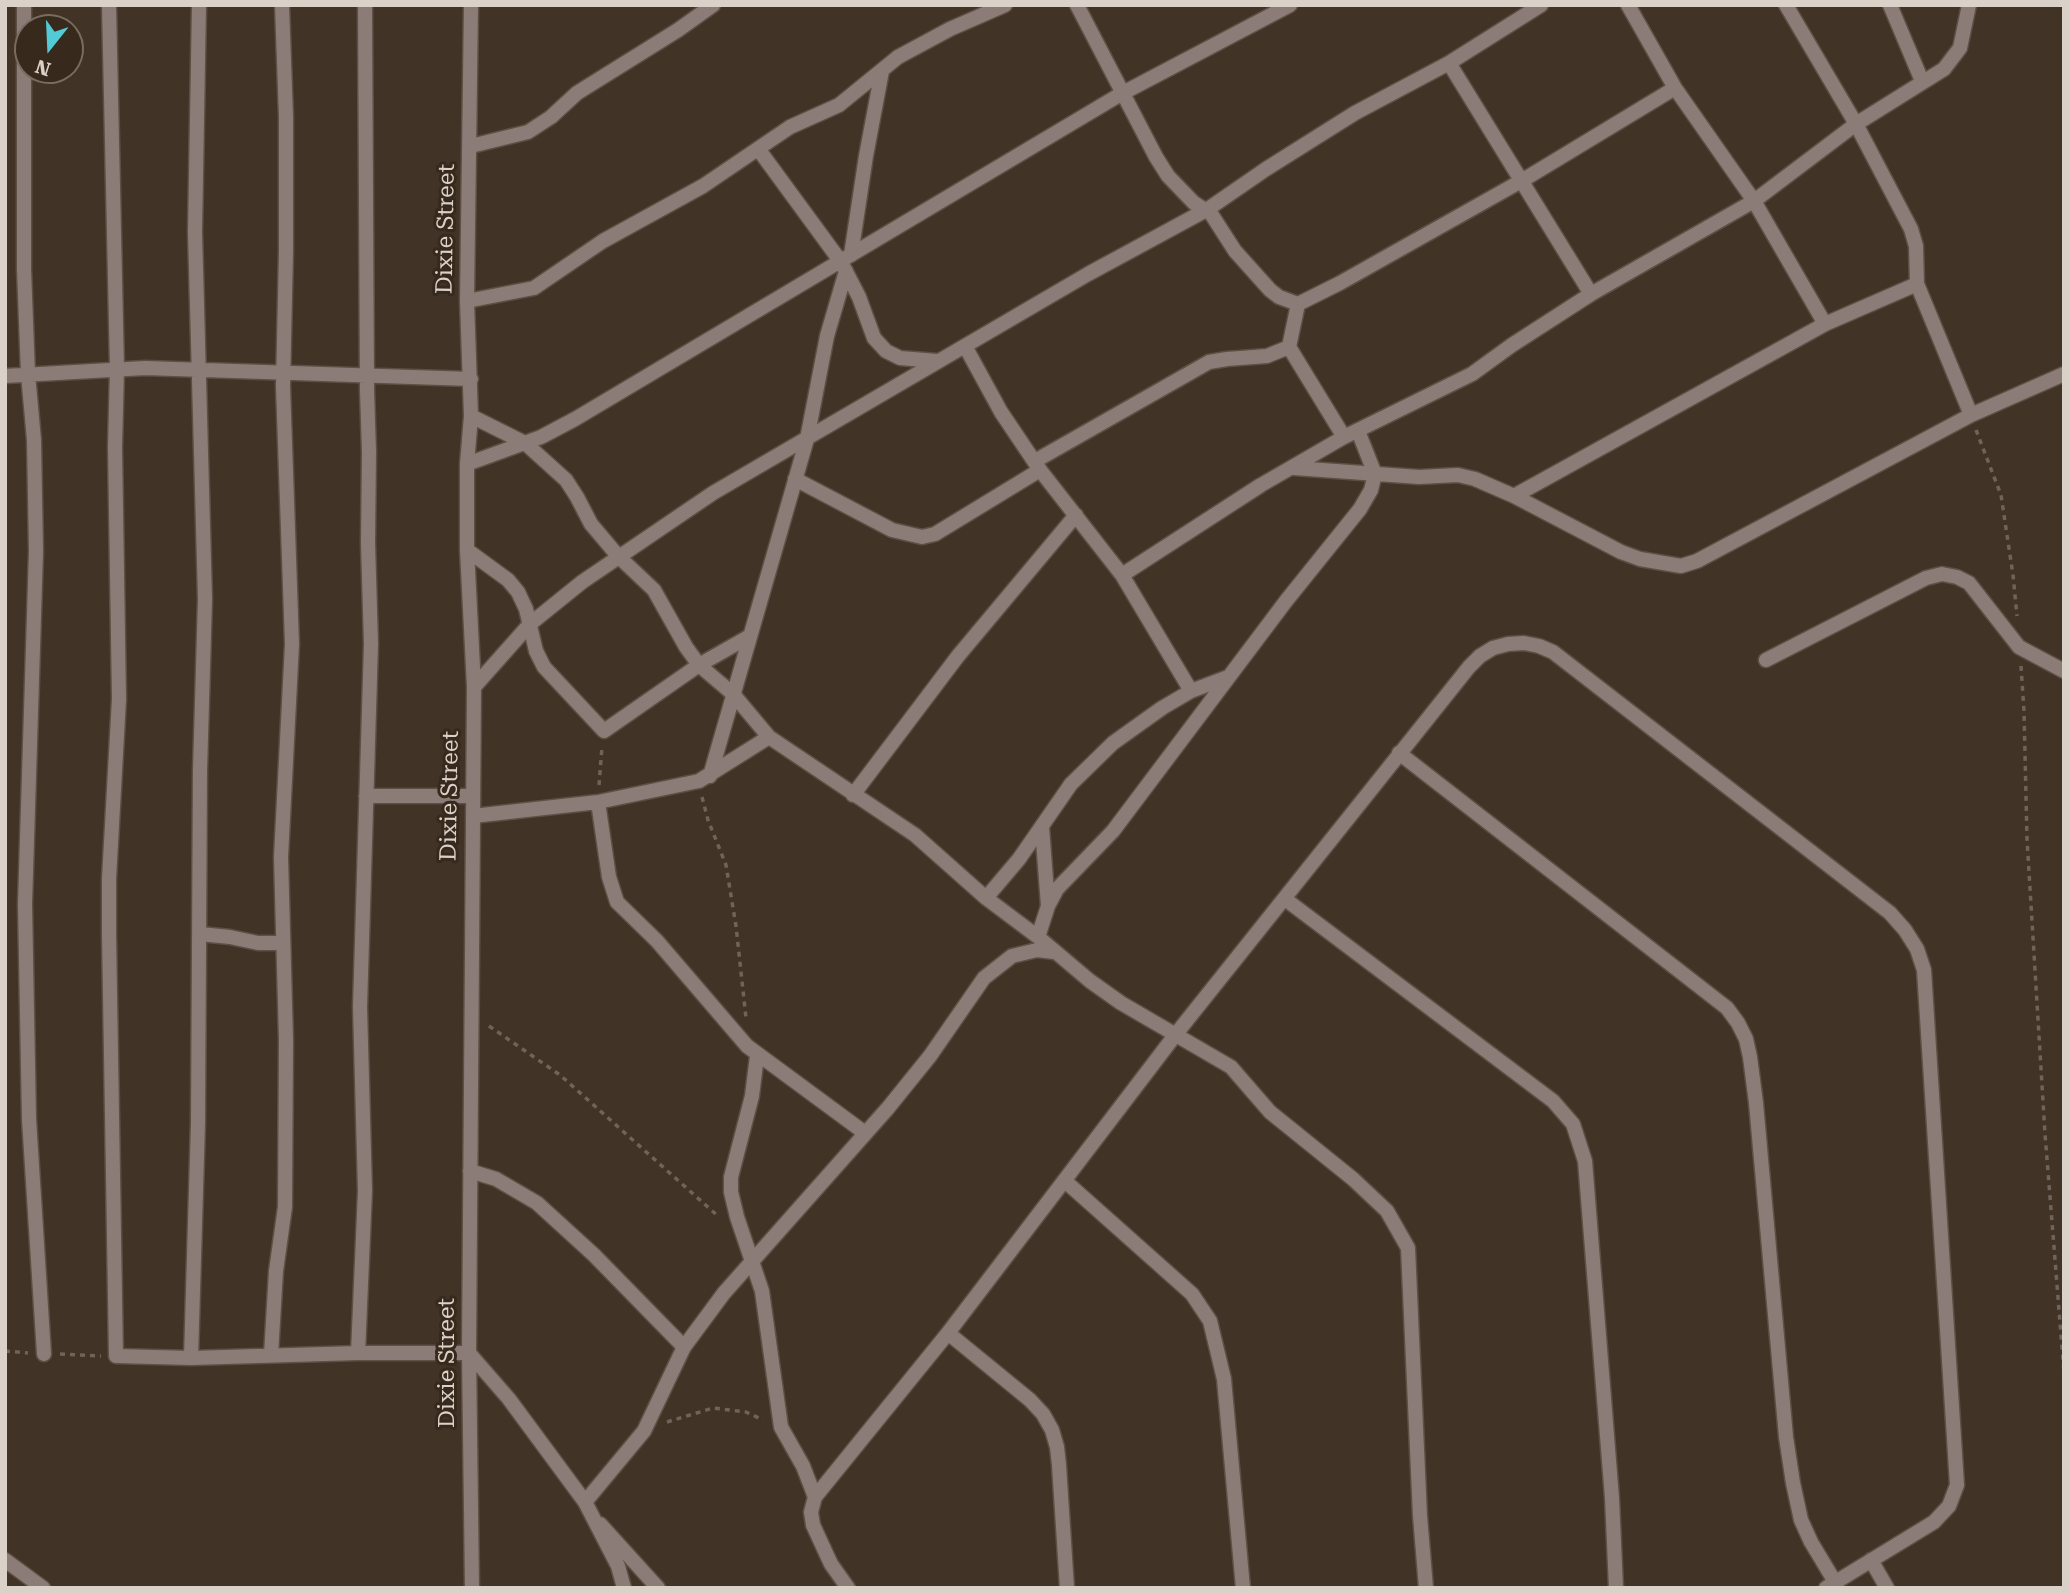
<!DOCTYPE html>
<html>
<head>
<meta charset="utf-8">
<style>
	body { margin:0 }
	#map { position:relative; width:2069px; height:1593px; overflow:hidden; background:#413326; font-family:"Roboto Serif",serif }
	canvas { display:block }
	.frame { position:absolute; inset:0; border:7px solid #dad1c9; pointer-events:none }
	.north { position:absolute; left:14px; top:14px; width:70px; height:70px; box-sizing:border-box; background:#37291c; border:2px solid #786c61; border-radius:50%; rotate:198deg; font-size:19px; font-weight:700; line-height:28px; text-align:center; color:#dad1c9 }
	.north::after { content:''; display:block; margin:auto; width:24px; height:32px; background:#52cbd7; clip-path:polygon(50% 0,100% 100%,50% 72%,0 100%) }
</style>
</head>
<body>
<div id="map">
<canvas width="2069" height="1593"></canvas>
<div class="frame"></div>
<div class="north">N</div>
</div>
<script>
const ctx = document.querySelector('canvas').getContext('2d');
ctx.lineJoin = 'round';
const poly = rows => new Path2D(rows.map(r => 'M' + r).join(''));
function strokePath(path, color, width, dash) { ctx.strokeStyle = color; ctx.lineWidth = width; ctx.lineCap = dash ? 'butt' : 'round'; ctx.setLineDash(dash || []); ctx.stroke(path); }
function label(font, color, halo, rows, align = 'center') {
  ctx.font = font + ' "Roboto Serif",serif'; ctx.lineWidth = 6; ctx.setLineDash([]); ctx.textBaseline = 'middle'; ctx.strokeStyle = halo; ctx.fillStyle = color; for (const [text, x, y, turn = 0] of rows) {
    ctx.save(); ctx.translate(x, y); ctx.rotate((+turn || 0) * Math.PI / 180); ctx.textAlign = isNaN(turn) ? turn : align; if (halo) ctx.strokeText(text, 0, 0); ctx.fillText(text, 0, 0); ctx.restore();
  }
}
const path = poly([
	[1976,430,2001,495,2013,575,2017,616],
	[2021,666,2024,711,2027,839,2045,1134,2064,1373],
	[599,785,602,747],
	[702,797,708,820,726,865,736,926,746,1018],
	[489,1026,560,1075,719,1217],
	[5,1351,28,1353],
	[60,1354,101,1356],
	[667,1422,713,1408,746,1412,763,1420]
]);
const minor = poly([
	[24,5,24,269,28,374,34,440,36,551,25,904,29,1119,44,1354],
	[109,5,117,369,115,447,119,699,109,879,109,933,116,1356,191,1358,358,1353,469,1353,509,1399,585,1502,618,1566,624,1588],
	[471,5,467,301,471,416,467,464,467,550,474,687,469,1353,472,1588],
	[1077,5,1156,157,1168,176,1194,203,1205,210],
	[1628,5,1675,88,1754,201,1825,324],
	[1786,5,1856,124,1911,229,1916,246,1917,284,1971,415],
	[1890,5,1922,81],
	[1449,63,1591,294],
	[471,146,528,132,551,117,577,93,678,30,713,5],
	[759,150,841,262,859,297,874,338,886,351,900,358,937,361],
	[1208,209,1235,251,1270,290,1279,297,1298,304],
	[851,255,866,156,882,71],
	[467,301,534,288,603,241,703,186,790,127,839,105,898,57,950,29,1005,5],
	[965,346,1001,412,1040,470,1122,575,1191,691],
	[5,376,145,368,471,379],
	[471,416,525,443,566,480,577,497,591,524,618,556,654,590,686,647,699,665,733,694,769,737,915,835,986,898,1038,937,1090,981,1121,1003,1231,1067,1270,1112,1353,1179,1387,1211,1408,1248,1420,1516,1426,1588],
	[1344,437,1289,347,1298,304,1340,283,1523,180,1675,88],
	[1035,461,1209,362,1227,359,1267,356,1289,347],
	[467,464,541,437,575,419,1121,94,1290,5],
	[1294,468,1419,477,1458,475,1475,479,1514,496,1621,552,1640,559,1681,566,1697,561,1971,415,2064,374],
	[795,479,892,530,922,537,935,534,1040,470],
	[1514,496,1825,324,1917,284],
	[467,550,508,580,518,592,526,609,536,651,544,667,604,731,699,665,750,636],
	[1122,575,1261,485,1344,437,1472,374,1512,345,1591,294,1754,201,1856,124,1944,69,1960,48,1969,5],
	[1766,660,1926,578,1942,574,1957,577,1969,583,2019,647,2064,671],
	[474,687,530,624,582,582,713,493,1088,274,1208,209,1266,169,1355,113,1449,63,1541,5],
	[1399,753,1727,1008,1738,1023,1746,1039,1750,1057,1756,1103,1786,1437,1793,1483,1801,1520,1811,1542,1835,1582],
	[710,776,807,439,827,336,846,271],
	[853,795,958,656,1076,515],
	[366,796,473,796],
	[598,802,609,877,617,902,657,941,747,1046,865,1133],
	[473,816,598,802,699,781,769,737],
	[1042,827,1048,906],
	[986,898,1019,859,1071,784,1113,743,1162,708,1191,691,1228,677],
	[1285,899,1553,1101,1573,1124,1585,1161,1612,1498,1616,1588],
	[200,934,230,937,258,943,282,943],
	[1038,937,1048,906,1057,889,1113,831,1286,601,1360,509,1371,490,1375,474,1358,431],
	[757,1056,752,1096,731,1177,731,1192,737,1217,762,1291,781,1427,803,1466,815,1497],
	[470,1171,496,1179,537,1203,594,1255,684,1347],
	[1065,1181,1192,1294,1210,1321,1224,1379,1243,1588],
	[948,1333,1030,1400,1043,1414,1052,1430,1057,1447,1059,1465,1067,1588],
	[358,1353,365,1191,360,1007,371,644,368,543,369,452,367,390,365,5],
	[271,1355,276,1271,285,1207,286,1040,281,857,292,644,283,386,286,251,286,117,282,5],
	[191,1358,198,1123,200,771,205,599,195,232,199,5],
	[585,1502,644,1431,684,1347,724,1293,888,1108,930,1056,984,978,1012,956,1037,950,1054,952],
	[600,1524,658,1588],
	[5,1560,43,1588],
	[1871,1560,1887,1588],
	[848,1588,831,1564,813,1525,811,1512,815,1497,948,1333,1176,1034,1469,667,1480,656,1493,648,1508,644,1524,643,1539,646,1553,652,1890,913,1905,930,1917,949,1924,970,1957,1485,1949,1506,1934,1522,1826,1588]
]);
const streetNames = [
	["Dixie Street",446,229,-89],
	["Dixie Street",450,796,-89],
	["Dixie Street",447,1363,-90]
];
strokePath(minor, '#5d4f43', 17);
strokePath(path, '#706358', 3.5, [5, 5]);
strokePath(minor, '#8b7c78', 14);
label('23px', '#dad1c9', '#37291c', streetNames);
</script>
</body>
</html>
